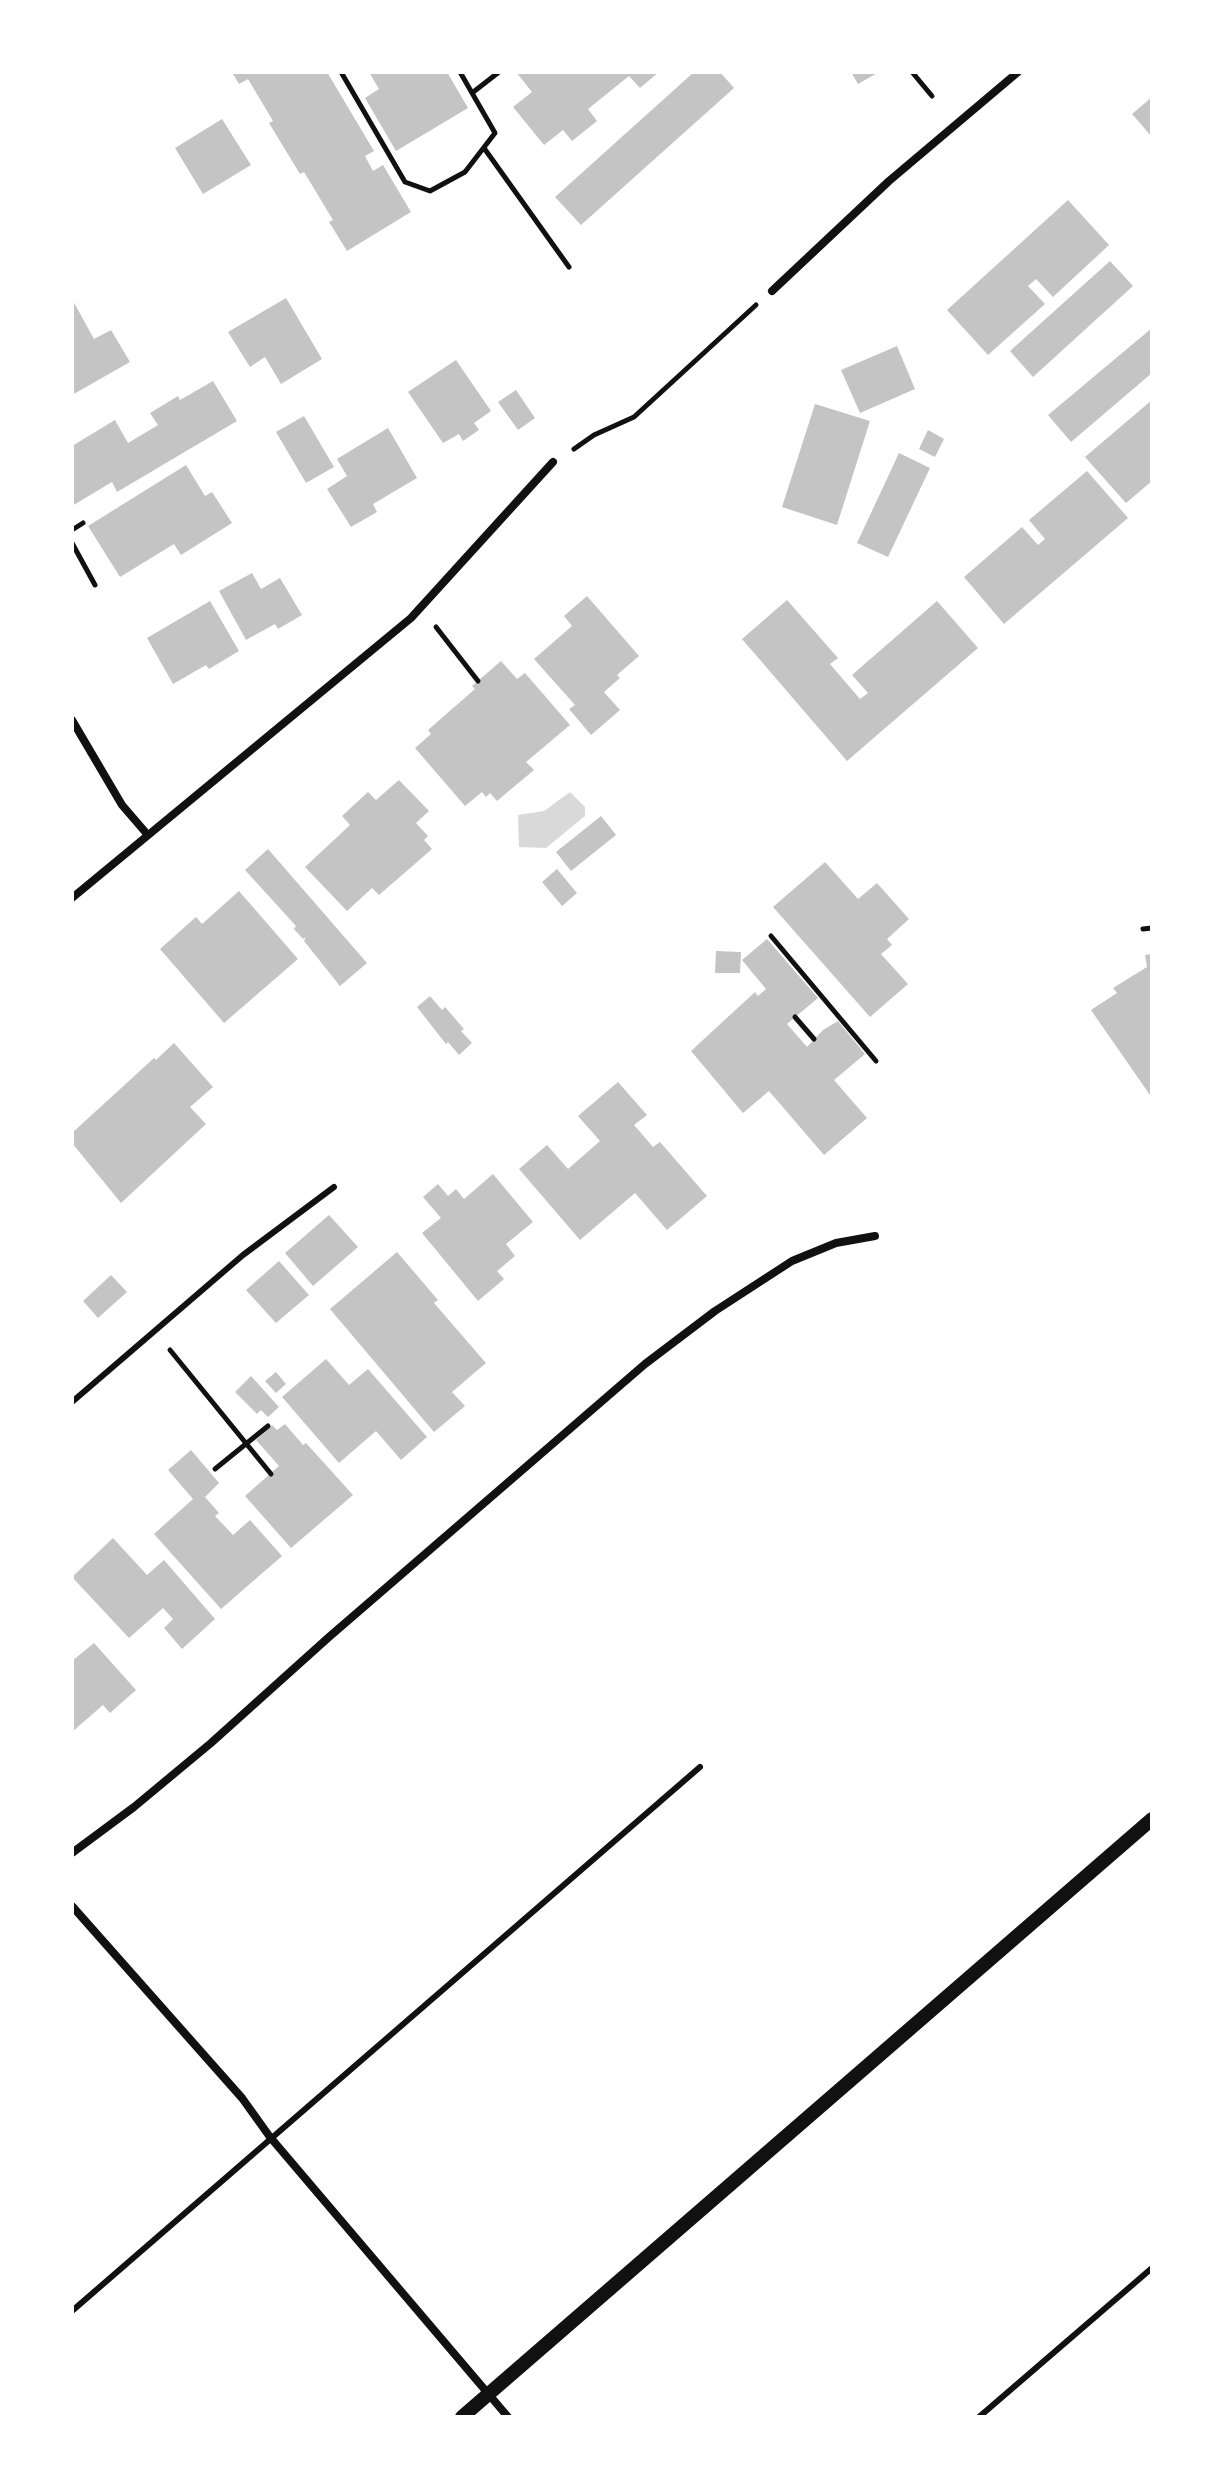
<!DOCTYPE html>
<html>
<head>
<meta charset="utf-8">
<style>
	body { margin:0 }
	#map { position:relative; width:1224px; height:2489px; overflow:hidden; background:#fff; font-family:"PT Sans Narrow",sans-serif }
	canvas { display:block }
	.frame { position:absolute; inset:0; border:74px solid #fff; pointer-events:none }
</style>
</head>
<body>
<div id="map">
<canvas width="1224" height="2489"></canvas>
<div class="frame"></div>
</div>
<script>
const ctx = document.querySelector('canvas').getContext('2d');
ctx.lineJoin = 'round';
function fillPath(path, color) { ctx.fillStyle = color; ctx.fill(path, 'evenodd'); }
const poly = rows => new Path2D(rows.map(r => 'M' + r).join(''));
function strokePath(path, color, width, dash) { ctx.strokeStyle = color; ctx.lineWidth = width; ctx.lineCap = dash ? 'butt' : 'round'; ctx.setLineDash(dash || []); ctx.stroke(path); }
const water = poly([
	[570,792,585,807,585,816,546,848,519,847,518,815,544,811]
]);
const building = poly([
	[236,72,327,72,374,151,365,156,373,171,383,165,411,212,347,251,329,222,333,220,304,172,300,174,269,123,273,121,248,79,239,84,233,74],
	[369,72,447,72,468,108,396,151,365,98,379,89],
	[516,72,659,72,640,88,629,76,588,109,597,121,572,141,563,130,544,145,513,107,532,92],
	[694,72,720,72,734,88,581,225,555,197],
	[851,72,879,72,858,84],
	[1152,97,1152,137,1132,114],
	[222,119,251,165,203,194,175,148],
	[1068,200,1109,245,1053,297,1036,279,1028,286,1045,304,988,355,947,310],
	[1110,261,1133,286,1033,377,1010,351],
	[286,298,322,359,281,384,265,357,250,367,228,332],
	[72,299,94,339,111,330,130,362,72,395],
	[1152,328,1152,373,1071,442,1048,415],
	[897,346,915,389,860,413,841,370],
	[456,360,491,411,474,423,479,430,463,441,459,434,443,443,408,392],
	[213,381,237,421,117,492,112,482,72,506,72,446,115,420,128,443,158,425,150,413,178,396,180,400],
	[516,390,535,418,518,430,498,402],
	[1152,400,1152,481,1126,503,1085,457],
	[815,404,870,421,837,525,782,507],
	[304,416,334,467,306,483,276,432],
	[388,428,417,478,373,504,377,512,351,527,327,489,347,476,337,459],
	[928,430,944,439,935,457,919,449],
	[899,453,930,468,888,557,857,543],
	[186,465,205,496,212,492,232,523,181,555,174,544,120,577,88,526],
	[1087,471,1128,518,1004,624,964,577,1022,527,1038,545,1045,539,1029,520],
	[252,573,261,589,280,578,302,615,278,629,275,624,246,640,219,591],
	[587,596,639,656,617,675,620,678,604,692,620,710,591,735,569,709,575,705,534,659,572,626,564,616],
	[787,600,838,658,830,664,860,699,868,693,852,675,937,601,978,648,847,761,742,639],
	[210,601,239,651,209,669,206,665,173,684,147,638],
	[501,661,517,679,525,673,570,725,526,762,534,770,497,801,490,793,486,797,482,792,465,806,415,748,431,734,428,730,475,689,472,686],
	[399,780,429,811,416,823,428,836,424,840,432,849,379,895,372,888,347,911,305,867,350,825,342,816,368,792,376,800],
	[601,816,616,835,571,871,556,852],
	[268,849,367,963,340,986,304,941,306,937,303,939,294,929,296,926,245,870],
	[825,862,858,899,877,883,909,919,887,939,892,945,881,954,908,984,870,1017,773,907],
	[557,869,577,893,562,906,542,882],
	[239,891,298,959,224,1023,160,949,196,917,202,924],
	[767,939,818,998,787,1024,807,1047,823,1030,838,1021,865,1054,834,1080,867,1118,824,1155,769,1091,743,1113,691,1051,755,992,758,996,766,989,742,960],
	[716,951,741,952,740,973,715,973],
	[1152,954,1152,1098,1091,1010,1117,993,1113,988,1147,967,1145,955],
	[430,996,442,1010,445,1007,464,1029,461,1031,472,1043,459,1055,448,1042,446,1044,417,1007],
	[174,1043,213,1087,190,1107,206,1124,121,1203,72,1143,72,1133,154,1058,156,1060],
	[618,1082,647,1115,634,1125,653,1147,660,1142,707,1196,667,1230,635,1193,580,1240,519,1169,547,1145,568,1169,600,1141,578,1116],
	[493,1174,533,1222,506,1244,515,1256,497,1271,504,1279,478,1301,422,1233,441,1218,423,1197,438,1184,448,1196,456,1189,464,1199],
	[329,1215,358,1247,313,1286,285,1253],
	[397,1252,438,1300,434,1303,486,1363,452,1392,465,1406,434,1432,330,1309],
	[279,1261,309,1295,276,1323,246,1290],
	[111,1275,127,1292,98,1318,83,1301],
	[326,1359,349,1385,368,1369,427,1437,401,1460,376,1431,339,1463,282,1397],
	[276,1372,286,1384,276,1393,265,1381],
	[251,1376,279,1407,268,1417,261,1410,257,1414,235,1392],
	[285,1424,303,1445,306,1443,353,1495,291,1548,245,1496,279,1466,256,1440,272,1425,277,1430],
	[191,1450,219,1483,205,1497,219,1513,215,1516,233,1535,250,1520,282,1556,221,1609,154,1534,193,1499,168,1470],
	[113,1538,147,1575,164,1560,215,1619,182,1649,164,1628,173,1619,163,1608,129,1638,72,1577],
	[94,1643,136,1690,110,1713,103,1705,72,1732,72,1661]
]);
const path = poly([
	[341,72,405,182,430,191,465,172,495,133,460,72],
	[912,72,932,96],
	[472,93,499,72],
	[484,148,569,267],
	[574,449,594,435,634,417,756,305],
	[72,530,83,523],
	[72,543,95,585],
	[436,627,478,681],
	[1143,929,1152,928],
	[771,936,876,1061],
	[795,1017,814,1039],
	[170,1350,271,1474],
	[215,1469,268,1426]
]);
const service = poly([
	[72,1402,243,1255,334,1187],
	[72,2311,700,1767],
	[979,2417,1152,2268]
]);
const minor = poly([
	[772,291,889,181,1018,72],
	[72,720,122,805,147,834],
	[72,898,411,618,553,462],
	[72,1853,134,1807,211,1743,329,1637,645,1364,715,1311,792,1261,836,1243,875,1236],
	[72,1906,242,2098,270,2137,508,2417]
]);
const tertiary = poly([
	[462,2417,1152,1819]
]);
fillPath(water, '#d9d9d9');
fillPath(building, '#c4c4c4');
strokePath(path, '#111', 5);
strokePath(service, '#111', 6);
strokePath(minor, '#111', 8);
strokePath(tertiary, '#111', 14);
</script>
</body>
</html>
